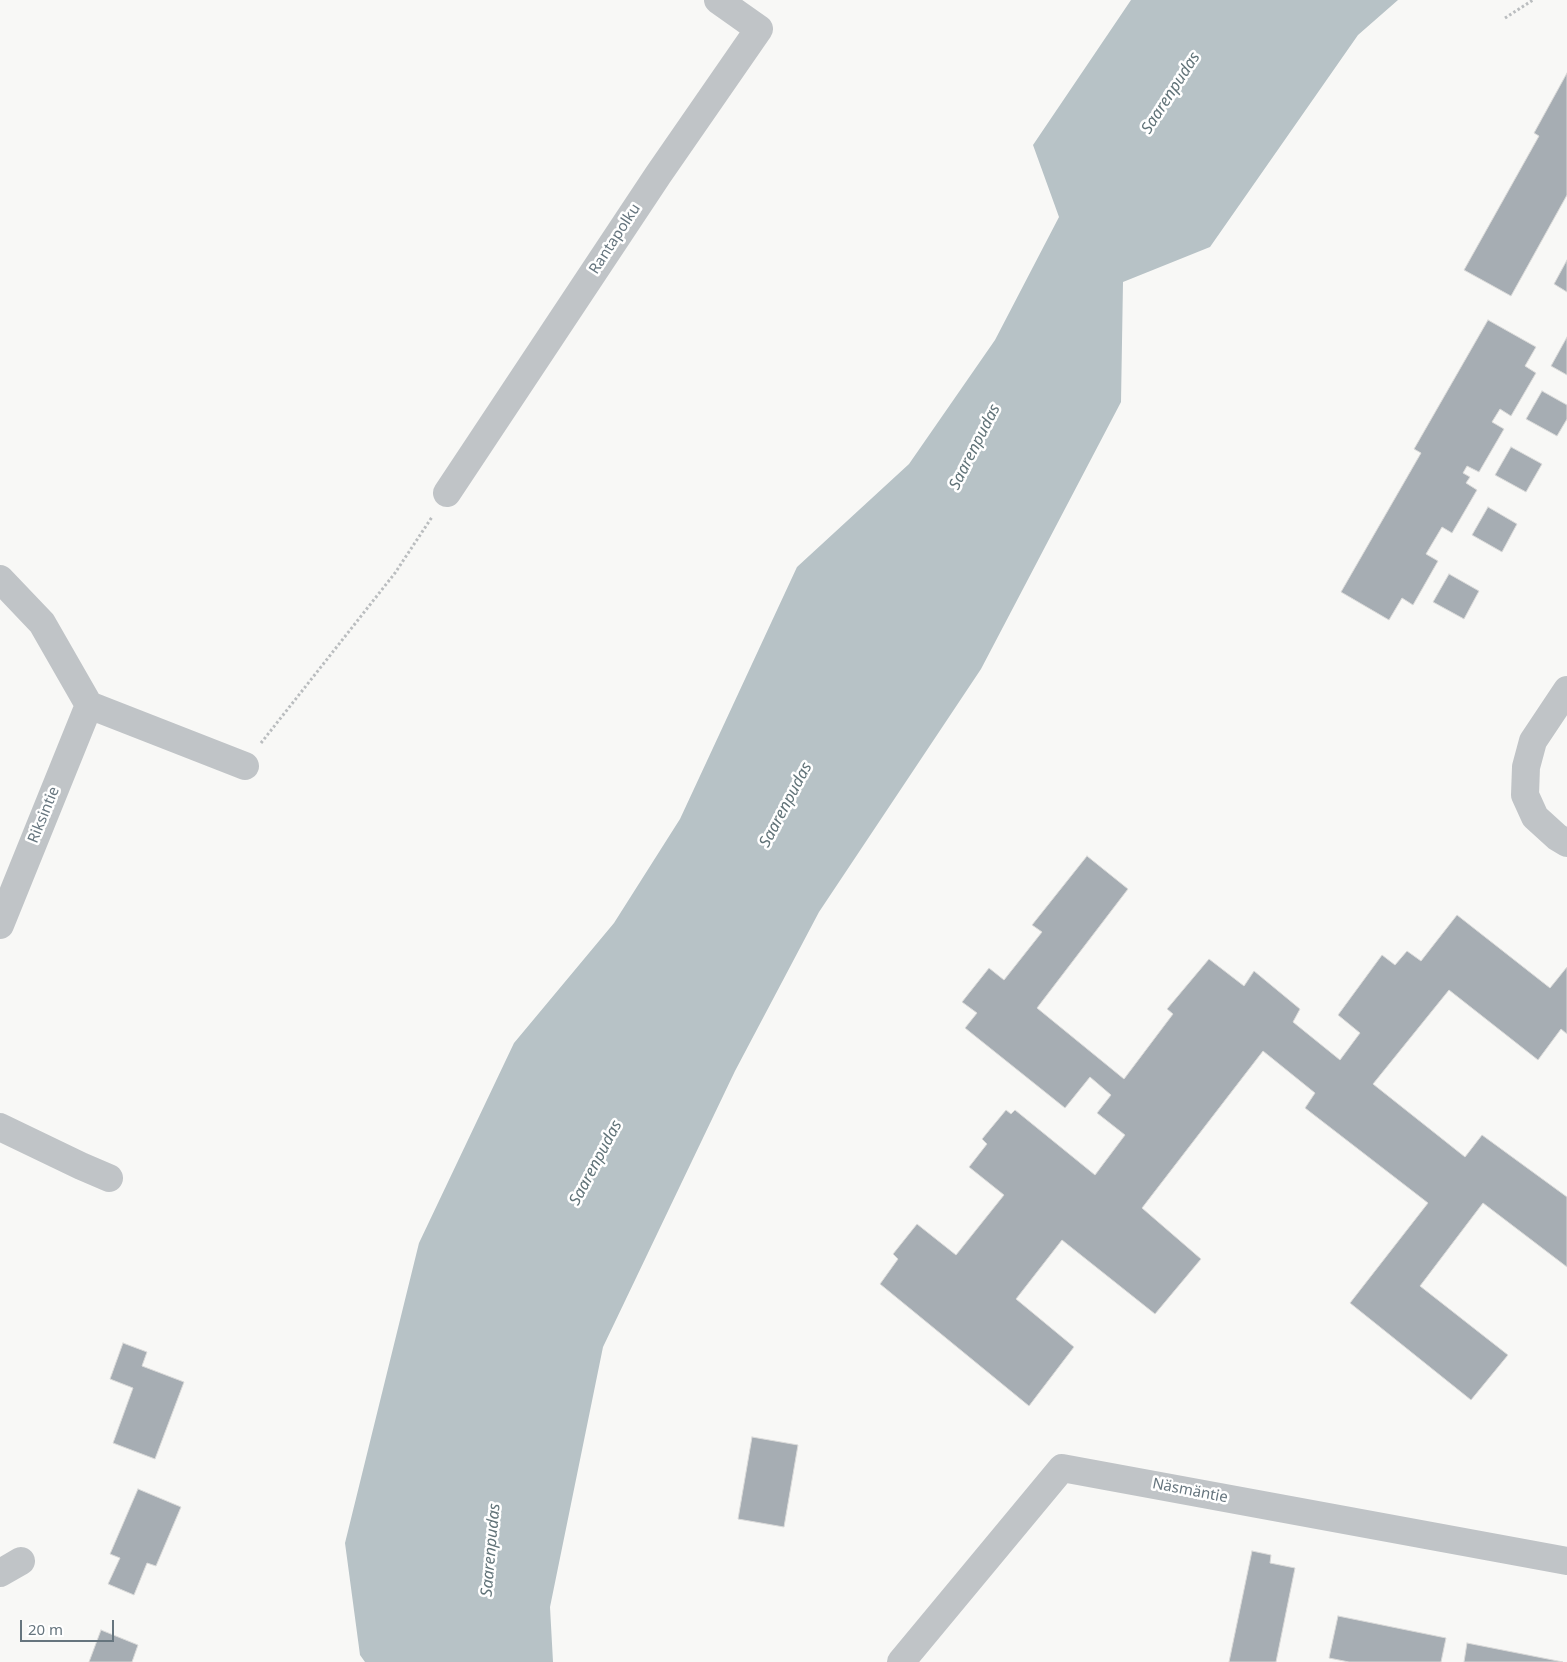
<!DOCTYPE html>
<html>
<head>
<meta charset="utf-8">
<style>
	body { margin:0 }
	#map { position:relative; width:1567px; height:1662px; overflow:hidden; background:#f8f8f6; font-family:"Noto Sans",sans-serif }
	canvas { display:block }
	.scale { position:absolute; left:20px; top:1620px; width:94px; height:22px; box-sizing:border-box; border:2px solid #66757e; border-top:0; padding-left:6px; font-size:15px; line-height:18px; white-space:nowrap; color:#66757e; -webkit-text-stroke:4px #fff; paint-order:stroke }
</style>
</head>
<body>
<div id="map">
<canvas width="1567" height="1662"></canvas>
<div class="scale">20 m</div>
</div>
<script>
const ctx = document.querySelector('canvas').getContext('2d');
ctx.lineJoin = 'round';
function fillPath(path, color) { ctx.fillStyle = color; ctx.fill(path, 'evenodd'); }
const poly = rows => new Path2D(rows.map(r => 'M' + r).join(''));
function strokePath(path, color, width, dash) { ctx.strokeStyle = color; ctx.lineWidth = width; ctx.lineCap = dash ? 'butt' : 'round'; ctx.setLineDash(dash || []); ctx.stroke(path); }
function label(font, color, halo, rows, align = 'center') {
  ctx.font = font + ' "Noto Sans",sans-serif'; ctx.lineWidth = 5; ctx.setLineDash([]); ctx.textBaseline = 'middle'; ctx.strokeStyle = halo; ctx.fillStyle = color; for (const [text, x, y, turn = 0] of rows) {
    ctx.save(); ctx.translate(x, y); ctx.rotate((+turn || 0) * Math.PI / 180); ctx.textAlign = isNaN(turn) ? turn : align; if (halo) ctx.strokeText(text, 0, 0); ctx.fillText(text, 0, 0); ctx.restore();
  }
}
const water = poly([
	[1131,0,1398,0,1358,35,1210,247,1123,282,1121,402,981,669,819,912,735,1071,603,1347,550,1607,553,1662,365,1662,360,1655,345,1543,419,1243,514,1043,614,923,680,819,797,567,909,464,995,340,1059,217,1033,145]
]);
const building = poly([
	[1567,73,1567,195,1511,296,1464,270,1539,136,1534,133,1567,73],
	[1567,260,1567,292,1554,284,1567,260],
	[1488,320,1536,347,1525,366,1536,373,1511,416,1500,409,1492,422,1504,429,1479,472,1467,466,1463,473,1470,477,1466,483,1477,490,1452,533,1442,527,1426,554,1438,561,1413,605,1402,598,1389,620,1341,592,1421,453,1414,449,1488,320],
	[1567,337,1567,375,1551,366,1567,337],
	[1542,391,1567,405,1567,419,1557,436,1526,419,1542,391],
	[1511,447,1542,464,1526,492,1495,475,1511,447],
	[1488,507,1517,524,1502,552,1472,535,1488,507],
	[1449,574,1479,591,1464,619,1433,602,1449,574],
	[1087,856,1128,889,1037,1008,1124,1079,1173,1014,1167,1009,1209,959,1244,986,1254,971,1300,1009,1293,1022,1340,1060,1360,1033,1338,1015,1382,955,1395,965,1407,951,1421,961,1457,915,1550,988,1567,967,1567,1034,1561,1029,1538,1060,1449,990,1373,1084,1465,1157,1482,1135,1567,1197,1567,1267,1483,1203,1420,1286,1508,1355,1471,1400,1350,1303,1428,1203,1305,1108,1315,1093,1263,1051,1142,1208,1201,1259,1155,1314,1062,1240,1016,1299,1074,1347,1029,1406,880,1284,898,1259,893,1254,917,1224,956,1255,1004,1195,969,1167,987,1144,982,1139,1006,1110,1011,1114,1015,1110,1095,1175,1125,1135,1097,1113,1111,1095,1090,1077,1065,1108,965,1028,977,1013,962,1002,989,968,1004,980,1042,932,1032,925,1087,856],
	[123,1343,147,1352,142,1366,184,1382,155,1459,113,1443,133,1388,110,1379,123,1343],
	[752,1437,798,1445,784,1527,738,1519,752,1437],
	[138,1489,181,1507,156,1566,147,1563,134,1595,108,1584,120,1558,110,1554,138,1489],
	[1252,1551,1271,1555,1270,1563,1295,1568,1276,1662,1229,1662,1252,1551],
	[1338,1616,1446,1638,1441,1662,1349,1662,1329,1658,1338,1616],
	[101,1630,138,1645,132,1662,89,1662,101,1630],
	[1467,1643,1563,1662,1464,1662,1467,1643]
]);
const path = poly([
	[1505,18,1533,0],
	[261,743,395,573,432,517]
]);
const minor = poly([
	[447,493,658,175,759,29,718,0],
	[0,579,42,623,89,705,0,925],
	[1567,690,1533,741,1526,767,1525,795,1535,817,1557,837,1567,843],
	[89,705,245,766],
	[0,1127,81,1166,109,1178],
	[0,1573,21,1561],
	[901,1662,1062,1468,1567,1561]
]);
const streetNames = [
	["Rantapolku",615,239,-57],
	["Riksintie",44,815,-68],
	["Näsmäntie",1190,1491,11]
];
const waterNames = [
	["Saarenpudas",1171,93,-57],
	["Saarenpudas",975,447,-63],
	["Saarenpudas",786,805,-62],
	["Saarenpudas",596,1163,-62],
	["Saarenpudas",491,1550,-85]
];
fillPath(water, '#b7c2c6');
fillPath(building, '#a6adb3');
strokePath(building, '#dadad9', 1);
strokePath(path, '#babdbf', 3, [2.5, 2.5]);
strokePath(minor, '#c0c4c7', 28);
label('15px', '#66757e', '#fff', streetNames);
label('italic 16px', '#617378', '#fff', waterNames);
</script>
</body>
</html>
